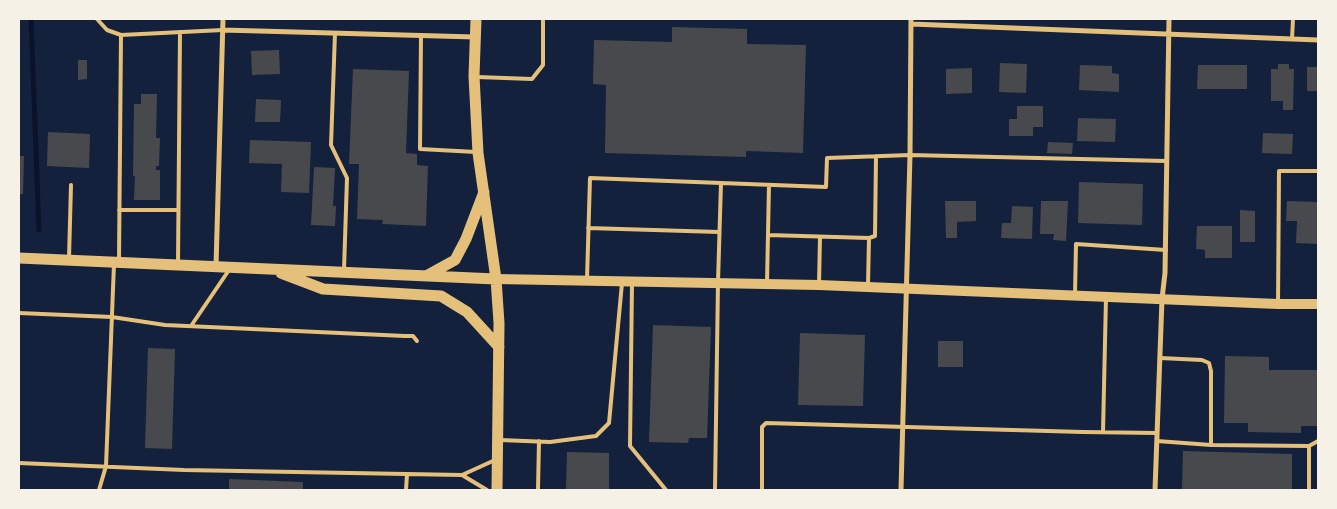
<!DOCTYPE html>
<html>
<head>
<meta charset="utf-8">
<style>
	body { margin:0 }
	#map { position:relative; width:1337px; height:509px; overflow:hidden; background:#14213d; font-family:"Titillium Web",sans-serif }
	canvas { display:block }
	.frame { position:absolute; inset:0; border:20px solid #f6f1e7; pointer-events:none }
</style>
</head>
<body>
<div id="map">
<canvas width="1337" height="509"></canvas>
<div class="frame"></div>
</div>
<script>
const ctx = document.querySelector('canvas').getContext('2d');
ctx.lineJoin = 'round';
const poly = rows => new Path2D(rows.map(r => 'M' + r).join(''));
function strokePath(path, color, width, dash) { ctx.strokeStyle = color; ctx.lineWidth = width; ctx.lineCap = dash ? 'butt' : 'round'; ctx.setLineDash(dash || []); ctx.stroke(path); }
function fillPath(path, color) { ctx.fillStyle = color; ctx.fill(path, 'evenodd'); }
const stream = poly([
	[31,19,39,230]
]);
const building = poly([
	[672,27,747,29,747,44,806,45,803,153,746,151,746,157,605,153,606,85,593,84,594,40,672,42],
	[279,50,280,74,252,75,251,51],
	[78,60,87,60,87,79,78,80],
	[1000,63,1027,64,1026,93,999,92],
	[1278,64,1289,64,1289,69,1294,69,1293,110,1283,110,1283,101,1271,101,1271,69,1278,69],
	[1080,65,1112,66,1112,73,1119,74,1119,92,1079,90],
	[1198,65,1247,65,1247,89,1197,89],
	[1307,67,1318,67,1318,91,1307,91],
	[972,68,972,93,946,94,946,69],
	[353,69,409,71,406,153,417,154,417,165,428,166,426,226,382,224,383,220,357,219,359,164,349,164],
	[141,94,157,94,156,138,160,138,159,166,156,166,156,170,160,170,160,200,134,200,135,176,133,176,134,104,141,104],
	[256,99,281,100,280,122,255,122],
	[1017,106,1043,106,1043,127,1033,127,1033,136,1009,136,1009,119,1017,119],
	[1078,118,1116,119,1115,142,1077,141],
	[48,132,90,134,89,168,47,166],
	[1263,133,1293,134,1292,154,1262,153],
	[250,140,311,142,309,193,281,192,282,164,249,163],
	[1048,142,1073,143,1072,154,1047,153],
	[19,156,24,156,23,194,19,194],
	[314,167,335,168,333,206,336,206,335,226,311,225],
	[1079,182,1143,184,1142,225,1078,223],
	[945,201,976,201,976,221,957,222,957,238,946,238],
	[1041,201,1068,201,1066,241,1053,240,1054,234,1040,234],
	[1287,201,1318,202,1318,244,1296,243,1297,221,1286,221],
	[1012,206,1033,207,1032,239,1001,238,1002,223,1011,223],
	[1240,210,1255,211,1255,242,1240,242],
	[1197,226,1232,226,1232,258,1205,258,1205,250,1196,249],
	[653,325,711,327,707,438,689,438,688,443,649,442],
	[800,333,865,335,863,406,798,405],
	[938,341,963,341,963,367,938,367],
	[148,348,175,349,172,449,145,448],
	[1225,356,1269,357,1269,370,1318,370,1318,426,1301,426,1301,433,1248,432,1248,423,1224,423],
	[1183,451,1292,454,1292,490,1182,490],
	[567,452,609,453,609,490,566,490],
	[229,479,303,482,303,490,229,490]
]);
const service = poly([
	[97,19,107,30,121,35,223,30],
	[335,33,331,145,347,178,344,270],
	[421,36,420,149,476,152],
	[1292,39,1293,19],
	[477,77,532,79,543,65,543,19],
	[119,210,178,210],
	[588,228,719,232],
	[768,235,869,238,875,236,876,156],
	[69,258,71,185],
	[119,260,121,35],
	[178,263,180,32],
	[587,279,590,178,826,187,827,158,910,155,1166,161],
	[632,283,630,446,666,490],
	[767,283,769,185],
	[819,285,820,237],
	[868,286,869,238],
	[1075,294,1076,244,1166,250],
	[1278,304,1279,171,1318,171],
	[19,313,112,317,165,325,405,336,413,336,417,341],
	[191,326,229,270],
	[1103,432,1106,297],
	[500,440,550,442,596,436,609,423,622,283],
	[1157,441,1211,445,1211,371,1209,363,1202,360,1160,358],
	[1211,445,1309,446],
	[19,463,184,470,462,475,495,460],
	[462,475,487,490],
	[99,490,106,466,114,264],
	[406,490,407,474],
	[538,490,539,441],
	[715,490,718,282,721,183],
	[762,490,762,427,766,423,1083,432,1157,433],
	[1309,490,1309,446,1318,441]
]);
const minor = poly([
	[911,24,1318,40],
	[223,30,475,37],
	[216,266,223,19],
	[901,490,910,155,911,19],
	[1155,490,1162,299,1165,273,1169,19]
]);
const secondary = poly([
	[496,279,819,285,1278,304,1318,304]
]);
const primary = poly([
	[476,19,474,76,478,153,496,279,499,323,497,490],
	[19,258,496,279],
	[281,273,323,289,441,296,467,312,499,347],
	[426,276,455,260,466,239,484,192]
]);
strokePath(stream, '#0b132b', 5);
fillPath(building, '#48494c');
strokePath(service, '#e5c07b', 4);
strokePath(minor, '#e5c07b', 5);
strokePath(secondary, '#e5c07b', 10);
strokePath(primary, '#e5c07b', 11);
</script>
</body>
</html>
